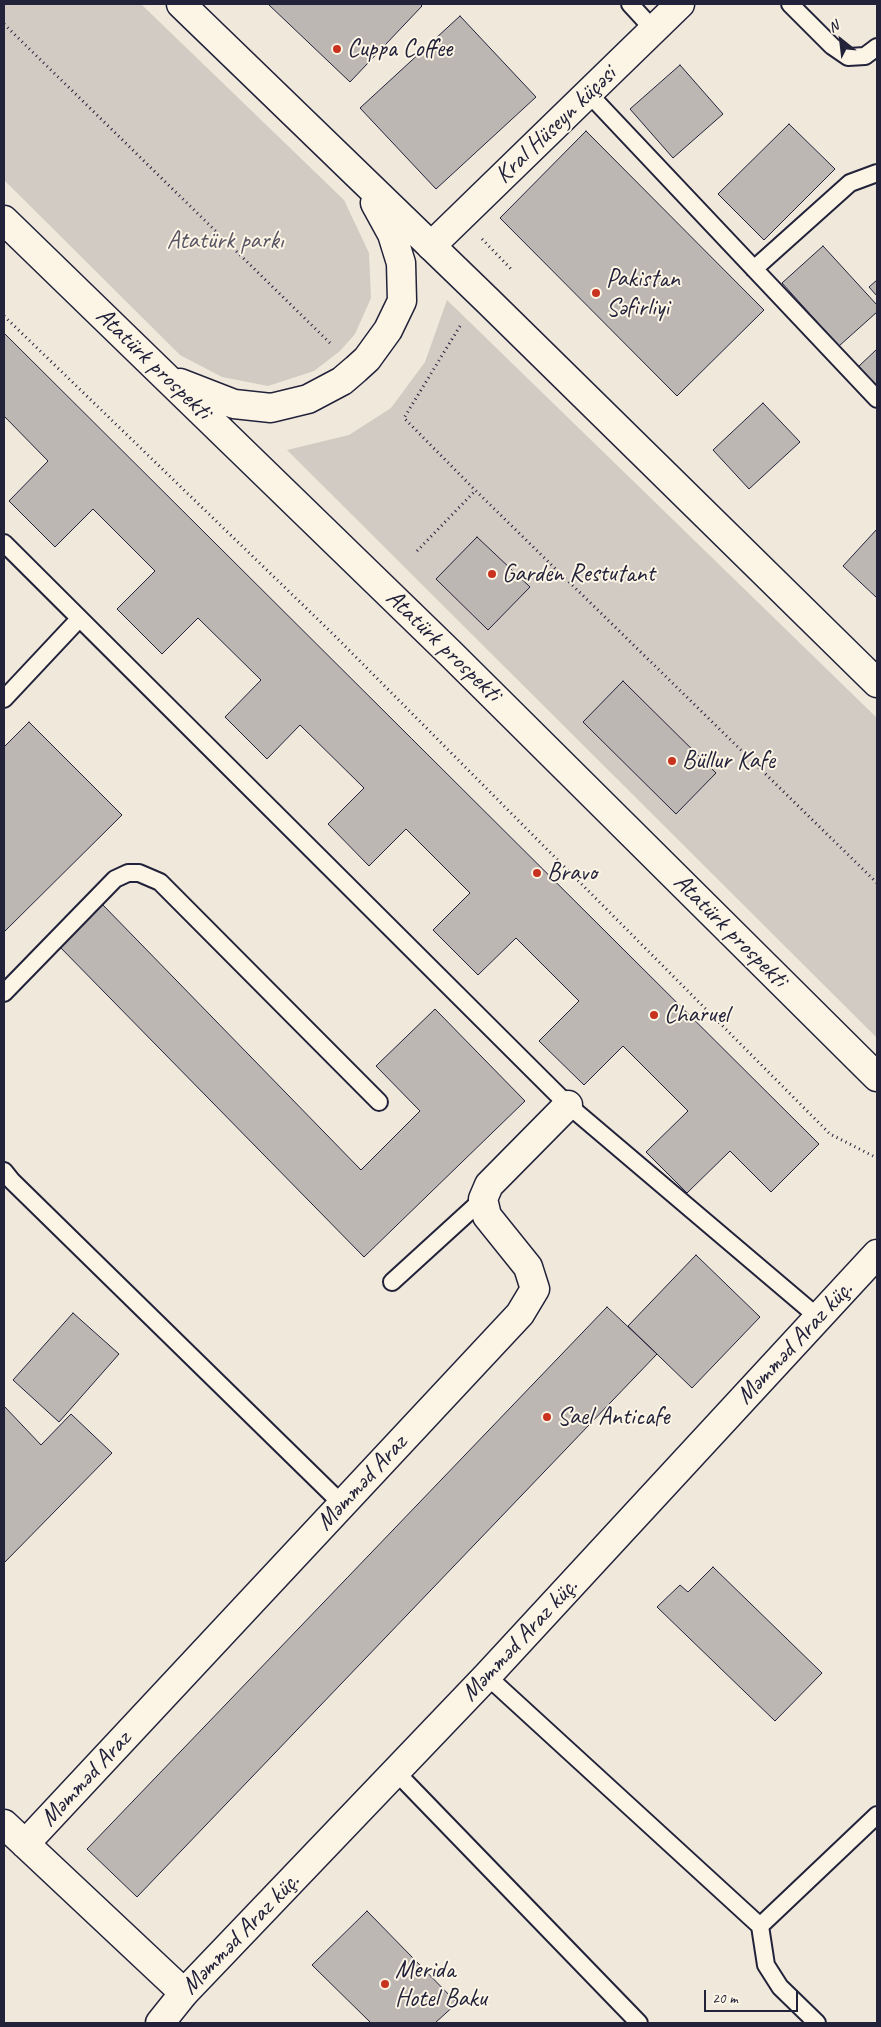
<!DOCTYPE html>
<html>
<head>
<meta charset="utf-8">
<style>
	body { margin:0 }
	#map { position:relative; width:881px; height:2027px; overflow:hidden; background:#efe8db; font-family:Caveat,sans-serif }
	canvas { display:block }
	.frame { position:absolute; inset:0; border:5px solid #22223b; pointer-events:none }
	.north { position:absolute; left:816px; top:15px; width:50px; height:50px; -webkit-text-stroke:4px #fcf5e5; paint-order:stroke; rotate:331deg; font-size:14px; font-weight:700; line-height:20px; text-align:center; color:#22223b }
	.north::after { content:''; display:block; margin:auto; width:18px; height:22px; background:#22223b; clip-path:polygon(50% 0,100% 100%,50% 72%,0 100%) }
	.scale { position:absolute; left:704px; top:1990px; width:94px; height:22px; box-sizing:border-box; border:2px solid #22223b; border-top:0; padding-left:6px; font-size:15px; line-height:18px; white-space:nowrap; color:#22223b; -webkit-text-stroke:4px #fcf5e5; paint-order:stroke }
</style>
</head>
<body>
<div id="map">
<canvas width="881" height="2027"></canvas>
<div class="frame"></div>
<div class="north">N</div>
<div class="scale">20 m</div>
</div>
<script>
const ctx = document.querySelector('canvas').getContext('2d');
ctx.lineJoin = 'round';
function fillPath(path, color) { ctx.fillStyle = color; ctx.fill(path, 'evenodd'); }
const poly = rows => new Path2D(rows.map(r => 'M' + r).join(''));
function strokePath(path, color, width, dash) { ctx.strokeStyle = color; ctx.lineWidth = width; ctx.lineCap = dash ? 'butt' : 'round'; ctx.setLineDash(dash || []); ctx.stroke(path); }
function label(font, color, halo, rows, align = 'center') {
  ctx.font = font + ' Caveat,sans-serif'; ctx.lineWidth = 4; ctx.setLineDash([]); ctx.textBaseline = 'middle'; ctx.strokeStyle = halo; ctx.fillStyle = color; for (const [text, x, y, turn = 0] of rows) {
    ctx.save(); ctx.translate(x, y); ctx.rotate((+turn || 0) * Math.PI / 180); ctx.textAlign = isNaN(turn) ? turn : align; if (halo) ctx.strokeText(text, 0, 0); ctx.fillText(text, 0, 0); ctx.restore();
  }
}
const green = poly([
	[4,4,141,4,344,200,369,253,371,298,355,334,340,351,314,371,268,386,222,377,180,355,4,180],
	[447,300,877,718,877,1038,287,450,349,435,391,408,425,362]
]);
const building = poly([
	[268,4,420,4,422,6,350,82,268,4],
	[460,16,536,97,436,189,360,108,460,16],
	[680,65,723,114,673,158,630,109,680,65],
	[789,124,835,169,764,240,718,194,789,124],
	[586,131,764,310,677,396,500,218,586,131],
	[823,246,877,305,877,312,839,346,782,283,823,246],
	[877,280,877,296,869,287,877,280],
	[4,333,819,1144,771,1192,730,1151,687,1193,646,1152,688,1111,623,1046,584,1085,539,1041,579,1001,516,938,478,975,433,930,470,893,406,829,369,866,328,824,364,788,300,725,267,759,225,717,261,680,198,618,162,654,117,609,155,571,93,509,55,547,9,501,48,461,4,416,4,333],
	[877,349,877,387,858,367,877,349],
	[763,403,800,442,749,489,713,450,763,403],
	[877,529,877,598,843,566,877,529],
	[477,537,530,587,488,630,436,579,477,537],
	[623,681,716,773,676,814,583,722,623,681],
	[29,722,122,815,4,932,4,747,29,722],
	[101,903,361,1170,420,1111,376,1066,435,1009,525,1101,364,1257,58,945,101,903],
	[696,1255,760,1317,692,1388,628,1326,696,1255],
	[607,1307,657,1354,137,1897,87,1849,607,1307],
	[73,1313,119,1354,59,1422,13,1380,73,1313],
	[4,1406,41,1445,71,1414,112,1453,4,1563,4,1406],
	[713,1567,822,1673,775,1721,657,1607,680,1585,688,1592,713,1567],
	[367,1911,457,2003,435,2023,371,2023,312,1965,367,1911]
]);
const path = poly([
	[4,24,330,343],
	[482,239,513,271],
	[4,316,333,634,830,1134,877,1158],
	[460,326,404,418,476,491,877,883],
	[417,551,475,491]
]);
const service = poly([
	[630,4,653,29],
	[790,4,832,46,848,57,865,56,877,47],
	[589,94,877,399],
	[754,269,850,183,877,173],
	[4,543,568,1105,819,1318],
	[4,699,79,619],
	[4,993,115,879,128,873,139,873,160,882,379,1102],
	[4,1171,12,1181,342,1504],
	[392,1282,483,1199],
	[487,1676,760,1926,766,1965,780,1987,817,2023],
	[396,1772,639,2023],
	[760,1926,877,1815]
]);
const minor = poly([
	[431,246,680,4],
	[4,1824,184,1993],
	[25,1844,520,1314,535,1289,528,1267,487,1216,483,1199,489,1185,568,1105]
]);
const secondary = poly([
	[181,4,486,299,877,683],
	[4,220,451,654,877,1077],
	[180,383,234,404,271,408,308,399,342,381,356,369,367,359,388,330,402,301,401,263,392,234,375,203],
	[160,2023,184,1993,487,1676,877,1254]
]);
const markers = [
	[337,49,5,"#c8321e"],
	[596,293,5,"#c8321e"],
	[492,574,5,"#c8321e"],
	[672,761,5,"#c8321e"],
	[537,873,5,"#c8321e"],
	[654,1015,5,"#c8321e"],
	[547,1417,5,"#c8321e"],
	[385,1984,5,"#c8321e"]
];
const poiNames = [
	["Cuppa Coffee",347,49],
	["Pakistan",606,279],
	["Səfirliyi",606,308],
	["Garden Restutant",502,574],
	["Büllur Kafe",682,761],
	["Bravo",547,873],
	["Charuel",664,1015],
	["Sael Anticafe",557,1417],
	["Merida",395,1970],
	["Hotel Baku",395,1999]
];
const streetNames = [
	["Kral Hüseyn küçəsi",556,125,-44],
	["Atatürk prospekti",153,364,44],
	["Atatürk prospekti",443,646,44],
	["Atatürk prospekti",730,931,45],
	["Məmməd Araz küç.",795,1343,-47],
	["Məmməd Araz",362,1483,-47],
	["Məmməd Araz küç.",520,1640,-47],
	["Məmməd Araz",86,1779,-47],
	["Məmməd Araz küç.",241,1934,-46]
];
const parkNames = [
	["Atatürk parkı",225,241]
];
fillPath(green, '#d1cbc3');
fillPath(building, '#bcb7b3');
strokePath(building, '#22223b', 1);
strokePath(service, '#22223b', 20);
strokePath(minor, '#22223b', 31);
strokePath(secondary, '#22223b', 31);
strokePath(path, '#22223b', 3, [1, 4]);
strokePath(service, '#fcf5e5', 16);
strokePath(minor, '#fcf5e5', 28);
strokePath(secondary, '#fcf5e5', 28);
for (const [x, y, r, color] of markers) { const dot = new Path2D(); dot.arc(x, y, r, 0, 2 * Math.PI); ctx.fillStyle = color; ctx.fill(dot); strokePath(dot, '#fcf5e5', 2); }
label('25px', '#22223b', '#fcf5e5', poiNames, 'left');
label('25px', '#22223b', '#fcf5e5', streetNames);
label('25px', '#575564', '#fcf5e5', parkNames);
</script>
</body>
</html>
